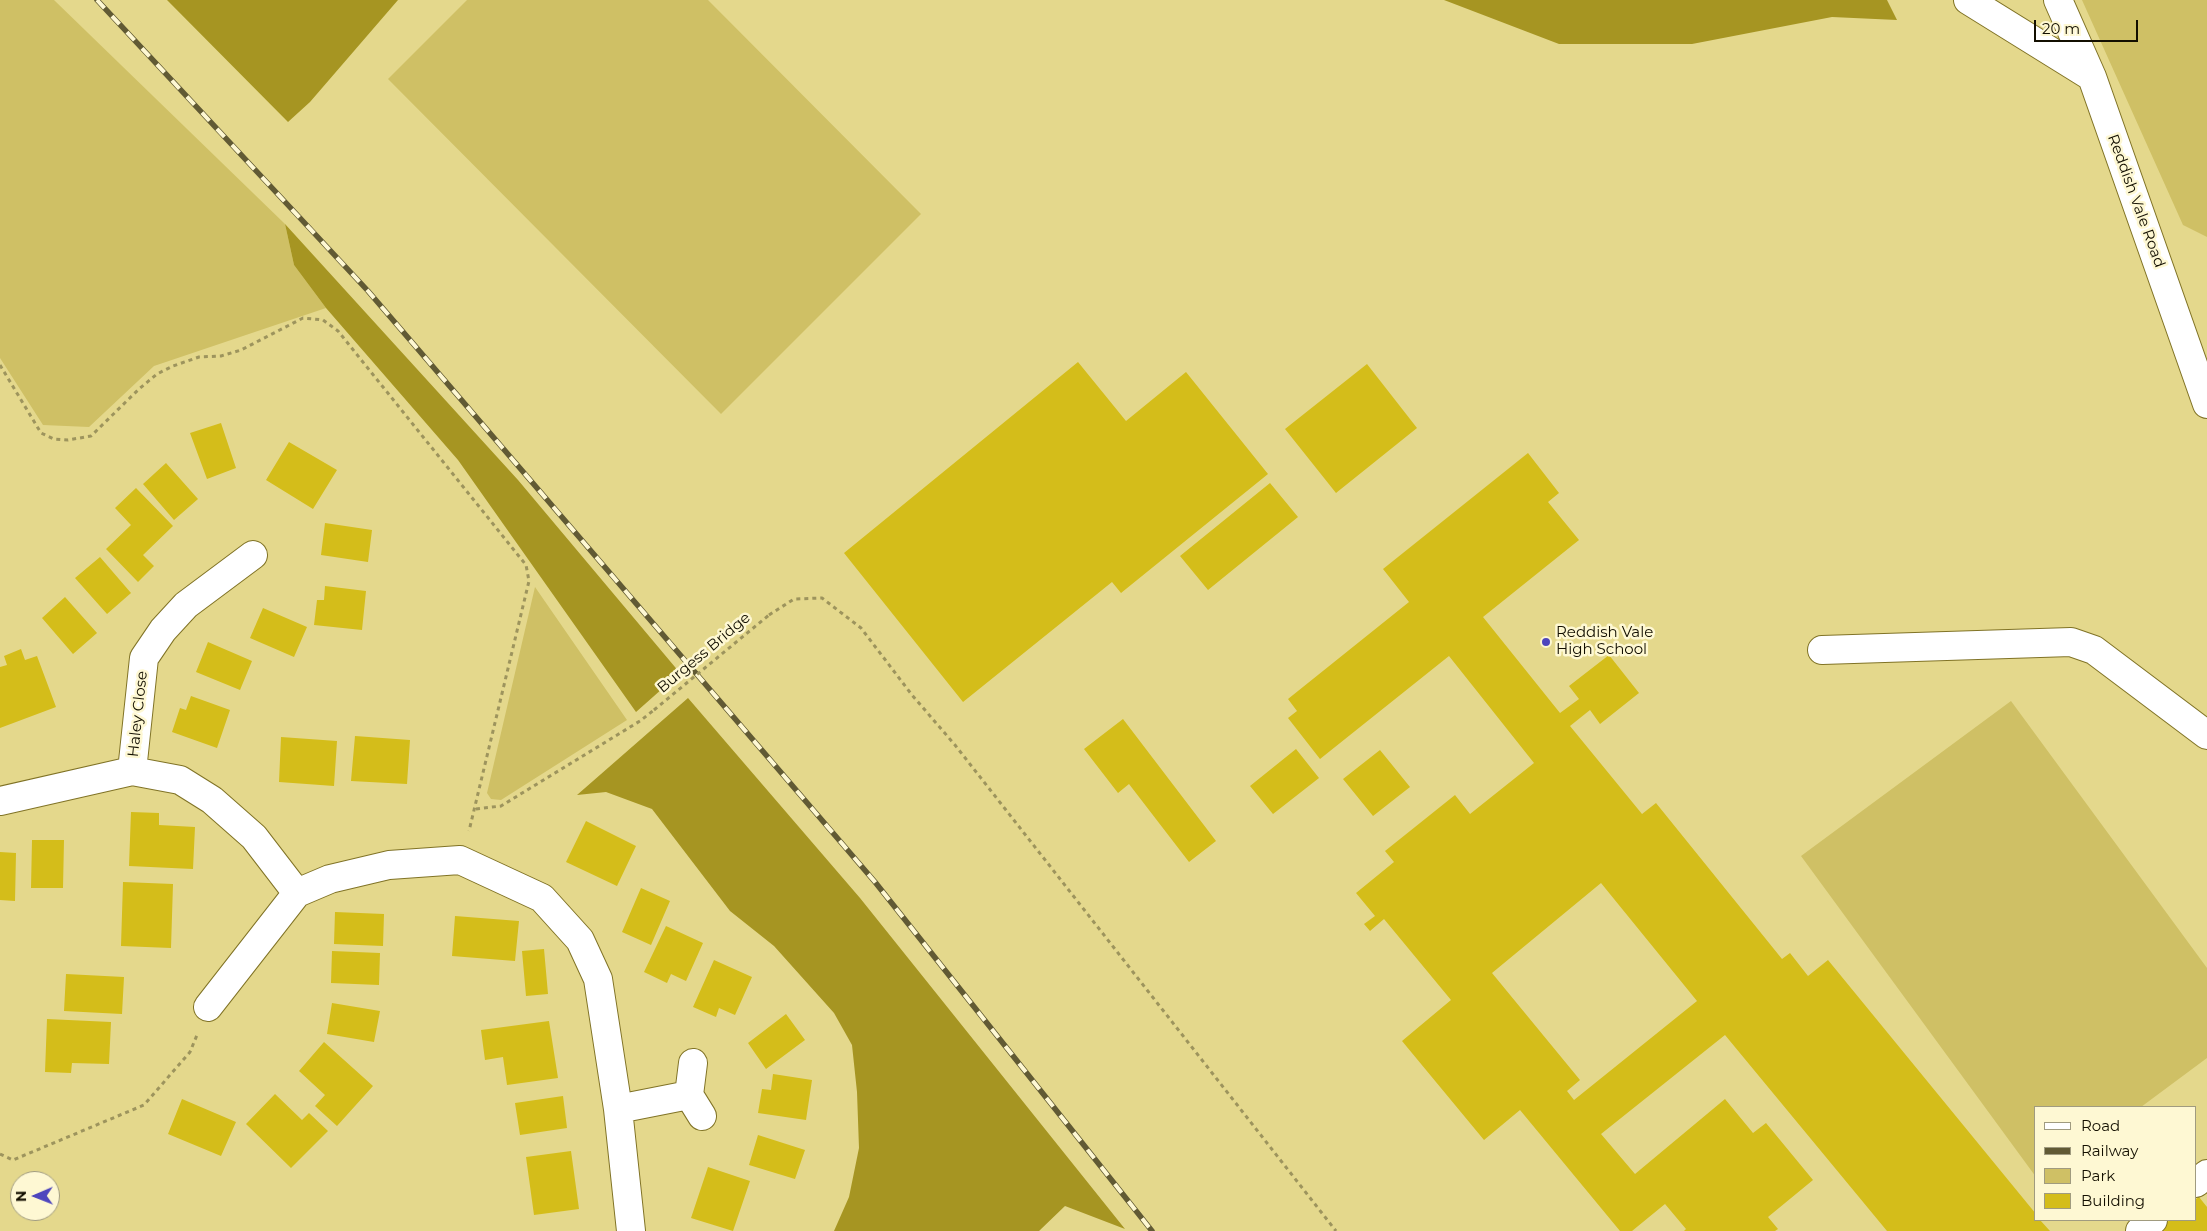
<!DOCTYPE html>
<html>
<head>
<meta charset="utf-8">
<style>
	body { margin:0 }
	#map { position:relative; width:2207px; height:1231px; overflow:hidden; background:#e4d88c; font-family:Montserrat,sans-serif }
	canvas { display:block }
	.legend { position:absolute; left:2034px; top:1106px; width:162px; height:115px; box-sizing:border-box; background:#fef8d3; border:1px solid #a09b7f; margin:0; padding:6px 9px; list-style:none; font-size:15px; color:#130f00 }
	.legend li { display:flex; align-items:center; gap:10px; height:25px }
	.legend b { width:25px; border:1px solid #a09b7f }
	.north { position:absolute; left:10px; top:1171px; width:50px; height:50px; box-sizing:border-box; background:#fef8d3; border:1px solid #a09b7f; border-radius:50%; rotate:269deg; font-size:14px; font-weight:700; line-height:20px; text-align:center; color:#130f00 }
	.north::after { content:''; display:block; margin:auto; width:18px; height:22px; background:#4e46bd; clip-path:polygon(50% 0,100% 100%,50% 72%,0 100%) }
	.scale { position:absolute; left:2034px; top:20px; width:104px; height:22px; box-sizing:border-box; border:2px solid #130f00; border-top:0; padding-left:6px; font-size:15px; line-height:18px; white-space:nowrap; color:#130f00; -webkit-text-stroke:4px #fef8d3; paint-order:stroke }
</style>
</head>
<body>
<div id="map">
<canvas width="2207" height="1231"></canvas>
<ul class="legend">
<li><b style="height:6px;background:#fff"></b>Road</li>
<li><b style="height:6px;background:#615a34"></b>Railway</li>
<li><b style="height:14px;background:#cfc065"></b>Park</li>
<li><b style="height:14px;background:#d4bd1a"></b>Building</li>
</ul>
<div class="north">N</div>
<div class="scale">20 m</div>
</div>
<script>
const ctx = document.querySelector('canvas').getContext('2d');
ctx.lineJoin = 'round';
function fillPath(path, color) { ctx.fillStyle = color; ctx.fill(path, 'evenodd'); }
const poly = rows => new Path2D(rows.map(r => 'M' + r).join(''));
function strokePath(path, color, width, dash) { ctx.strokeStyle = color; ctx.lineWidth = width; ctx.lineCap = dash ? 'butt' : 'round'; ctx.setLineDash(dash || []); ctx.stroke(path); }
function label(font, color, halo, rows, align = 'center') {
  ctx.font = font + ' Montserrat,sans-serif'; ctx.lineWidth = 5; ctx.setLineDash([]); ctx.textBaseline = 'middle'; ctx.strokeStyle = halo; ctx.fillStyle = color; for (const [text, x, y, turn = 0] of rows) {
    ctx.save(); ctx.translate(x, y); ctx.rotate((+turn || 0) * Math.PI / 180); ctx.textAlign = isNaN(turn) ? turn : align; if (halo) ctx.strokeText(text, 0, 0); ctx.fillText(text, 0, 0); ctx.restore();
  }
}
const green = poly([
	[0,0,54,0,285,224,294,265,326,308,154,366,89,427,43,425,0,358],
	[467,0,708,0,921,214,721,414,388,79],
	[2082,0,2207,0,2207,237,2183,225],
	[535,587,627,720,501,800,491,799,487,793],
	[2011,701,2207,968,2207,1058,2141,1107,2036,1107,2036,1177,1801,856]
]);
const forest = poly([
	[167,0,398,0,310,102,288,122],
	[1444,0,1887,0,1897,20,1832,17,1692,44,1559,44],
	[285,224,518,480,680,673,636,712,458,460,326,308,294,265],
	[688,698,860,898,1125,1229,1065,1206,1039,1231,834,1231,849,1197,859,1148,857,1092,852,1045,834,1013,774,946,730,911,652,809,606,792,577,795]
]);
const building = poly([
	[1078,362,1126,421,1186,372,1268,474,1121,593,1112,582,963,702,844,553],
	[1367,364,1417,428,1336,493,1285,429],
	[221,423,236,468,207,479,190,433],
	[289,442,337,470,313,509,266,480],
	[1528,453,1559,493,1548,502,1579,540,1483,617,1560,713,1579,699,1569,686,1609,655,1639,693,1600,724,1590,710,1570,726,1642,814,1656,803,1782,959,1790,953,1808,976,1828,960,2036,1214,2036,1220,2040,1220,2050,1231,1887,1231,1725,1035,1601,1134,1635,1174,1725,1099,1753,1133,1766,1123,1813,1180,1768,1217,1778,1229,1775,1231,1684,1231,1686,1229,1665,1204,1632,1231,1620,1231,1520,1110,1484,1140,1402,1041,1451,1000,1384,919,1370,931,1364,924,1375,916,1356,893,1394,862,1385,851,1455,795,1470,814,1534,763,1449,656,1320,759,1288,718,1297,711,1288,699,1409,602,1383,569],
	[1601,883,1697,1001,1574,1100,1567,1091,1580,1080,1492,973],
	[166,463,198,499,174,520,143,484],
	[1270,483,1298,517,1208,590,1180,556],
	[136,488,173,526,143,555,154,566,138,582,106,549,131,525,115,508],
	[325,523,372,530,368,562,321,555],
	[100,557,131,593,107,614,75,578],
	[325,586,366,591,362,630,314,625,317,600,324,600],
	[65,597,97,633,73,654,42,618],
	[263,608,307,627,294,657,250,638],
	[208,642,252,661,240,690,196,672],
	[21,649,25,660,37,656,56,707,0,728,0,667,7,665,4,656],
	[191,696,230,710,217,748,172,732,180,708,186,710],
	[1123,719,1216,841,1189,862,1129,784,1118,793,1084,749],
	[355,736,410,740,407,784,351,781],
	[281,737,337,741,334,786,279,782],
	[1296,749,1319,778,1273,814,1250,786],
	[1380,750,1410,787,1373,816,1343,779],
	[131,812,159,813,159,825,195,827,193,869,129,866],
	[586,821,636,846,617,886,566,862],
	[32,840,64,840,63,888,31,888],
	[0,852,16,853,15,901,0,900],
	[123,882,173,884,171,948,121,946],
	[641,888,670,901,651,945,622,932],
	[335,912,384,914,383,946,334,944],
	[455,916,519,921,515,961,452,956],
	[666,926,703,943,686,981,671,974,667,983,644,972],
	[544,949,548,994,526,996,522,951],
	[332,951,380,953,379,985,331,983],
	[714,960,752,977,735,1015,719,1008,716,1017,693,1007],
	[66,974,124,977,122,1014,64,1011],
	[332,1003,380,1011,374,1042,327,1034],
	[786,1014,805,1040,766,1069,748,1043],
	[47,1019,111,1022,109,1064,72,1063,71,1073,45,1072],
	[549,1021,558,1078,507,1085,503,1057,485,1060,481,1030],
	[324,1042,373,1086,337,1126,315,1106,325,1095,299,1071],
	[773,1074,812,1080,806,1120,758,1113,762,1089,771,1090],
	[275,1094,302,1120,309,1113,328,1131,291,1168,246,1124],
	[563,1096,567,1128,520,1135,515,1103],
	[182,1099,236,1122,221,1156,168,1134],
	[758,1135,805,1150,795,1179,749,1165],
	[571,1151,579,1209,534,1215,526,1157],
	[708,1167,750,1181,733,1231,691,1218],
	[2199,1197,2207,1207,2207,1231,2156,1231,2170,1220,2196,1220,2196,1199]
]);
const path = poly([
	[0,365,41,433,54,439,68,440,91,436,139,389,157,374,173,366,199,357,221,356,241,350,303,318,323,320,338,331,526,565,529,581,469,831],
	[769,615,794,599,822,598,861,628,912,695,955,745,1336,1231],
	[476,809,501,806,640,721,654,710],
	[0,1154,13,1160,144,1105,190,1052,197,1035]
]);
const minor = poly([
	[1968,0,2092,77],
	[2058,0,2092,77,2207,404],
	[1822,650,2071,642,2094,650,2207,735],
	[132,771,144,658,163,630,186,605,253,555],
	[0,801,132,771,180,780,212,800,254,837,297,893],
	[208,1007,297,893,330,879,389,865,460,860,542,898,580,940,598,979,618,1109,631,1231],
	[693,1063,689,1095,702,1116],
	[618,1109,689,1095],
	[2196,1183,2207,1174],
	[2140,1231,2153,1220]
]);
const rail = poly([
	[97,0,368,291,875,882,1152,1231]
]);
const pathBridge = poly([
	[654,710,769,615]
]);
const markers = [
	[1546,642,5,"#4e46bd"]
];
const streetNames = [
	["Reddish Vale Road",2136,201,70],
	["Burgess Bridge",704,653,-40],
	["Haley Close",138,714,-84]
];
const poiNames = [
	["Reddish Vale",1556,633],
	["High School",1556,650]
];
fillPath(green, '#cfc065');
fillPath(forest, '#a69522');
fillPath(building, '#d4bd1a');
strokePath(minor, '#807326', 30);
strokePath(path, '#9d945d', 3, [4, 4]);
strokePath(minor, '#fff', 28);
strokePath(rail, '#615a34', 5.5);
strokePath(rail, '#fef8d3', 4, [11]);
strokePath(pathBridge, '#9d945d', 3, [4, 4]);
for (const [x, y, r, color] of markers) { const dot = new Path2D(); dot.arc(x, y, r, 0, 2 * Math.PI); ctx.fillStyle = color; ctx.fill(dot); strokePath(dot, '#fef8d3', 2); }
label('15px', '#130f00', '#fef8d3', streetNames);
label('15px', '#130f00', '#fef8d3', poiNames, 'left');
</script>
</body>
</html>
